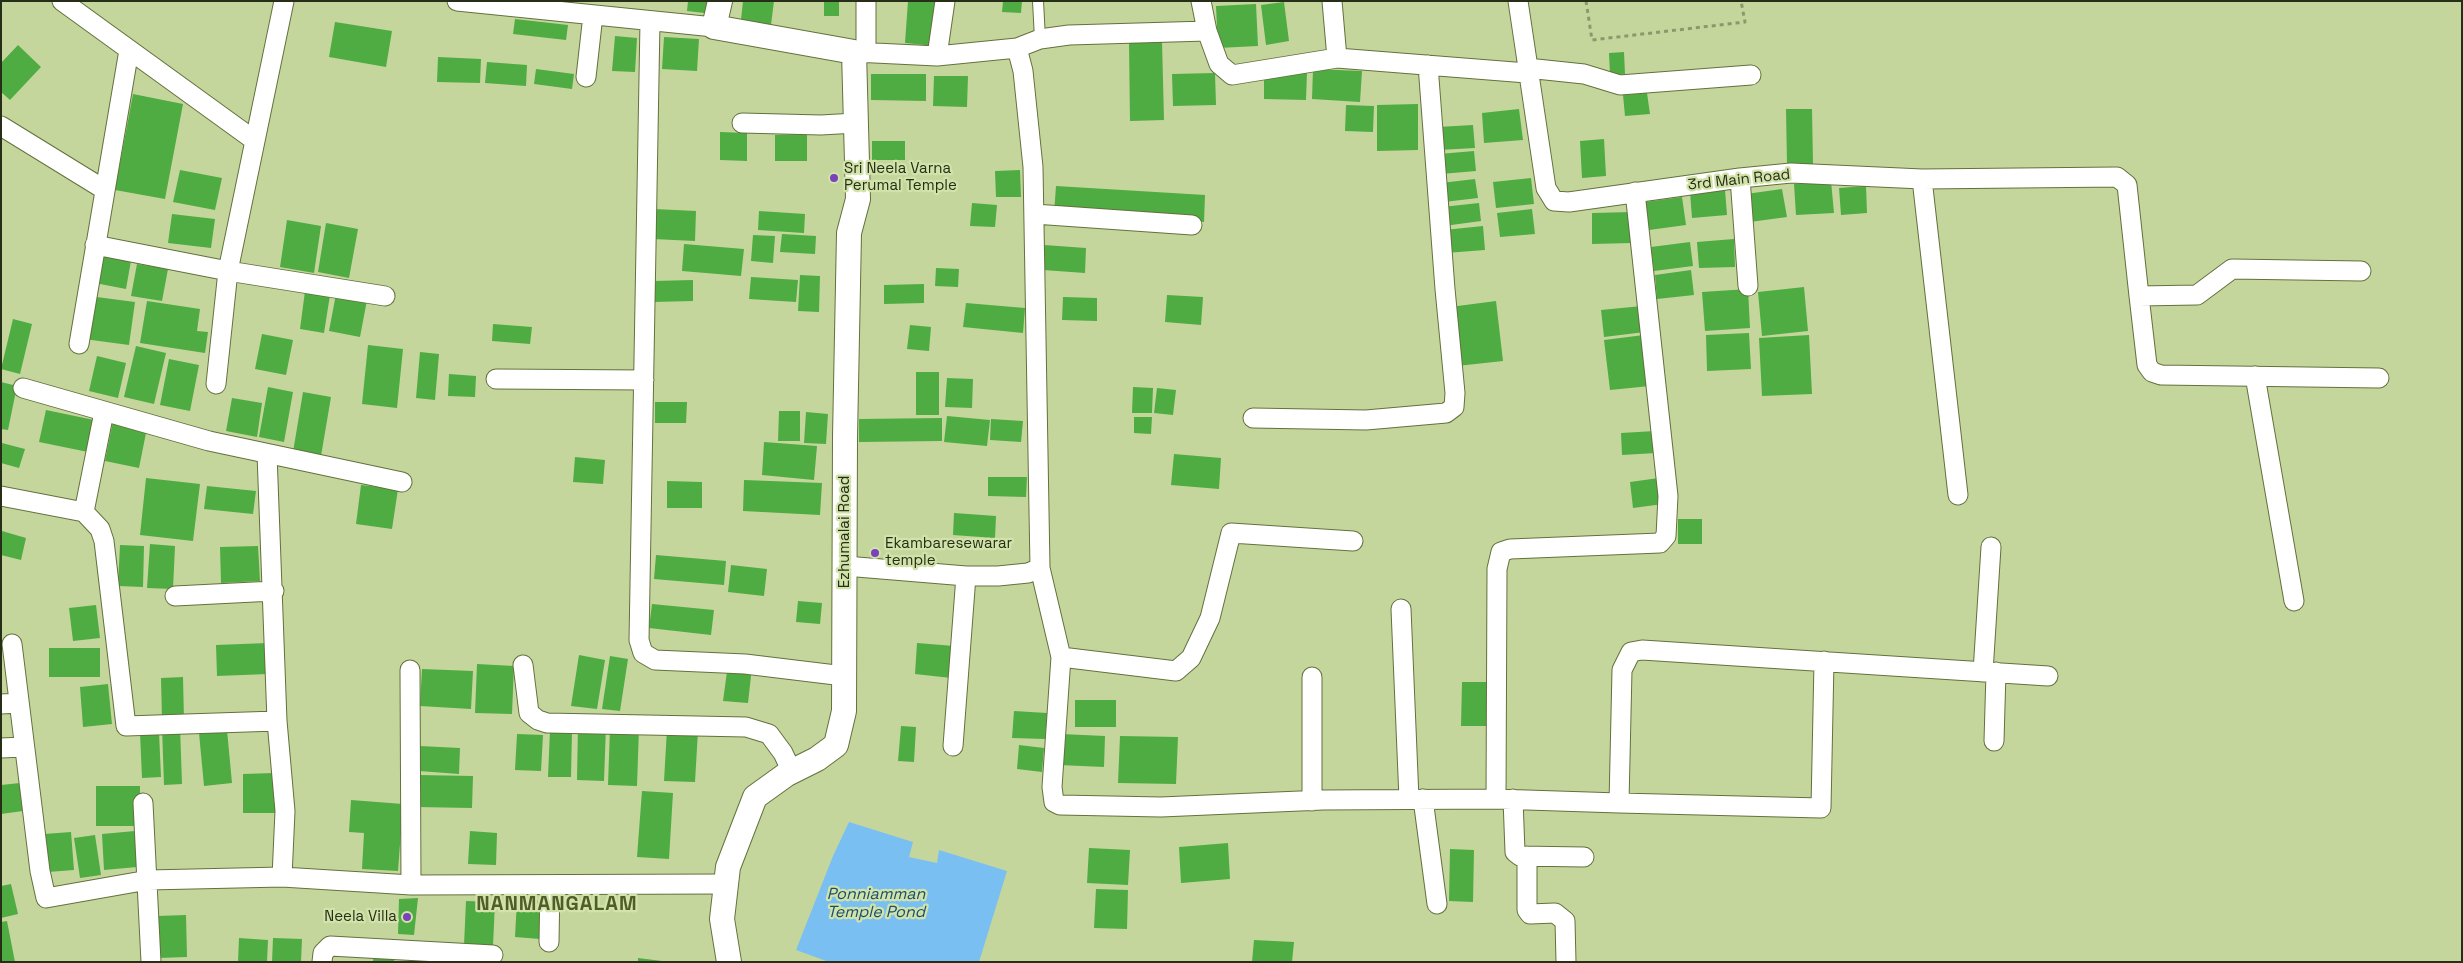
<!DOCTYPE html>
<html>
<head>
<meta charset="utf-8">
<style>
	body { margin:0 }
	#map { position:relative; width:2463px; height:963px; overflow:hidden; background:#c5d69d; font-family:"Space Grotesk",sans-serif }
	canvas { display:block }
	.frame { position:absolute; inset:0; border:2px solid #272e17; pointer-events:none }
</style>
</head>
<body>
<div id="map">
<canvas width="2463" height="963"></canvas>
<div class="frame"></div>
</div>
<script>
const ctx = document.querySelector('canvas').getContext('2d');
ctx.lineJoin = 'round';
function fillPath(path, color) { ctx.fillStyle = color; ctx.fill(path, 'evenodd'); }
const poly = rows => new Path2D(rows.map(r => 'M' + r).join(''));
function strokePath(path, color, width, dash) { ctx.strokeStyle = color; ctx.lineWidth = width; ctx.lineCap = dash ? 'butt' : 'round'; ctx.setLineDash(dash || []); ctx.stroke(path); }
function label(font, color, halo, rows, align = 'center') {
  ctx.font = font + ' "Space Grotesk",sans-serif'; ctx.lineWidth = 4.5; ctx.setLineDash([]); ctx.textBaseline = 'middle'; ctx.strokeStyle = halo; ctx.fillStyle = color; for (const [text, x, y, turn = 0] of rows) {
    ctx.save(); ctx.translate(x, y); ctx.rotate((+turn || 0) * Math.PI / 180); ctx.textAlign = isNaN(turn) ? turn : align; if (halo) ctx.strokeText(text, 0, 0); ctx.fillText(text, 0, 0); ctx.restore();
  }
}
const water = poly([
	[849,822,913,842,909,857,937,863,939,850,1007,871,979,962,829,962,796,950,833,856]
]);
const building = poly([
	[688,1,714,1,713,14,687,11],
	[743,1,774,1,770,33,740,29],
	[824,1,839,1,839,16,824,16],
	[908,1,939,1,935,46,905,43],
	[1003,1,1022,1,1021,13,1002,12],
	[1284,2,1289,41,1266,45,1261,5],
	[1256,4,1258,46,1218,48,1216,6],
	[515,19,568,25,566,40,513,34],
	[335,22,392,31,386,67,329,57],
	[615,36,637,38,635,72,612,71],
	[664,37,699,39,697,71,662,69],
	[1162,41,1164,120,1130,121,1129,42],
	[18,45,41,67,10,100,1,92,1,63],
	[1624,52,1625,74,1610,75,1609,53],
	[438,57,481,59,480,83,437,82],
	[487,62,527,65,526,86,485,83],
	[536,69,574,74,572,89,534,84],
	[1313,69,1362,71,1360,102,1312,99],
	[1264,71,1307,72,1306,100,1264,99],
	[1215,73,1216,105,1173,106,1172,74],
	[871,74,926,74,926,101,871,100],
	[934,76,968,76,967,107,933,106],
	[1647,93,1650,114,1625,116,1623,95],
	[133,94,183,104,165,199,115,190],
	[1418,104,1418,150,1377,151,1377,105],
	[1346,105,1374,106,1373,132,1345,131],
	[1519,109,1523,140,1484,143,1482,113],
	[1786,109,1812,109,1813,164,1787,165],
	[1473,125,1475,148,1439,150,1438,127],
	[720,132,747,133,747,161,720,160],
	[807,134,807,161,775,161,775,135],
	[1604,139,1606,176,1582,178,1580,141],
	[872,141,905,141,905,160,872,160],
	[1474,151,1476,171,1441,174,1439,154],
	[180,170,222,178,215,210,173,202],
	[1020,170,1021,197,996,197,995,171],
	[1531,178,1534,204,1496,208,1493,182],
	[1475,179,1478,198,1444,202,1441,183],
	[1831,181,1834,213,1796,215,1794,184],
	[1056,186,1205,195,1204,222,1054,214],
	[1866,186,1867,213,1841,215,1839,188],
	[1782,189,1787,217,1750,222,1746,194],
	[1725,190,1727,215,1692,218,1690,192],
	[1682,197,1686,225,1649,230,1645,202],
	[972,203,997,205,995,227,970,226],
	[1479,203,1481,221,1444,226,1442,207],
	[654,209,696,211,695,241,653,239],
	[1532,209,1535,234,1500,237,1497,213],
	[759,211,805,214,804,233,758,230],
	[1632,212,1632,243,1592,244,1592,213],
	[172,214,215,219,211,248,168,243],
	[287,220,321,226,314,273,280,267],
	[326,223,358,229,349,278,318,272],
	[1483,226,1485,250,1446,253,1444,230],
	[782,234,816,236,815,254,780,252],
	[753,235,775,236,773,263,751,261],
	[1734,239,1735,267,1699,268,1697,242],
	[1690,242,1693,266,1654,271,1651,247],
	[684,244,744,249,741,276,682,271],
	[1044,245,1086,248,1085,273,1043,270],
	[101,249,132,255,126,289,95,283],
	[137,264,168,269,162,301,131,296],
	[936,268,959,269,958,287,935,286],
	[1691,270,1694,295,1657,299,1655,275],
	[800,275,820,276,819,312,798,311],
	[751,277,798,280,796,302,749,299],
	[693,280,693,301,654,302,653,281],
	[924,284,924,303,884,304,884,285],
	[1804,287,1808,331,1762,336,1758,292],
	[1748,289,1750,328,1705,331,1702,292],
	[305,291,330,295,324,333,300,329],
	[336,294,367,300,360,337,329,331],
	[1167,295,1203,297,1201,325,1165,322],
	[89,296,135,302,129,345,84,339],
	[1063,297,1097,298,1097,321,1062,320],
	[147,301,200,309,197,331,208,332,205,353,140,343],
	[1496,301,1503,361,1457,366,1450,307],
	[966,303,1025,308,1023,333,963,327],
	[1642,306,1645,332,1604,337,1601,310],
	[13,319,32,324,20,374,1,369],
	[493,324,532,327,530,344,492,341],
	[910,325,931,327,929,351,907,349],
	[1749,333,1751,369,1707,371,1706,335],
	[262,334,293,340,286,375,255,369],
	[1644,335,1650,386,1610,390,1604,340],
	[1809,335,1812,394,1762,396,1759,338],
	[368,345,403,349,397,408,362,404],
	[136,346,166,353,154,404,124,397],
	[420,352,439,354,435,400,416,398],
	[97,356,126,363,118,398,89,391],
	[169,359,199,365,190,411,160,405],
	[916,372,939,372,939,415,916,415],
	[449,374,476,376,475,397,448,396],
	[947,378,973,379,972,408,945,407],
	[1,382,17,386,8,430,1,429],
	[268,387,293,392,284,442,259,437],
	[1133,387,1153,388,1152,413,1132,413],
	[1157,388,1176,390,1173,415,1154,413],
	[303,392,331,397,321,456,293,452],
	[232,398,262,403,257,437,226,431],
	[655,402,687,402,686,423,655,423],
	[46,410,94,420,88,452,39,442],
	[779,411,800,411,800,441,778,441],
	[806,412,828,414,826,444,804,443],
	[947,416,990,420,987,446,944,442],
	[1134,417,1152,417,1151,434,1134,433],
	[942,418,942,441,859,442,859,419],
	[991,419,1023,421,1021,442,990,440],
	[113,421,147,428,139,468,105,461],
	[1655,431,1656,453,1622,455,1621,433],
	[764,442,817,446,814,480,762,475],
	[2,443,25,449,19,468,1,463],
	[1174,454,1221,458,1219,489,1171,485],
	[575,457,605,460,603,484,573,482],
	[988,477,1027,477,1026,497,988,496],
	[146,478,200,484,193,541,140,535],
	[1659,478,1663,504,1633,508,1630,482],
	[744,480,822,483,820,515,743,511],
	[667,481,702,482,702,508,667,508],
	[361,485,398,489,392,529,356,524],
	[207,486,256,491,253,514,204,509],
	[954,513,996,516,995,538,953,535],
	[1678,519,1702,519,1702,544,1678,544],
	[2,531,26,538,21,560,1,555],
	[150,544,175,546,173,589,147,588],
	[120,545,144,546,143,587,118,586],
	[258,546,260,581,221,583,220,547],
	[656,555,726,561,724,585,654,579],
	[731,565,767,569,764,596,728,592],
	[798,601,822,603,820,624,796,622],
	[652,604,714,610,711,635,649,628],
	[96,605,100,638,73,641,69,608],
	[268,643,268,674,217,676,216,645],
	[917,643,954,646,951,678,915,674],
	[49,648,100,648,100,677,49,677],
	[579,655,605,660,597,709,571,706],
	[610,656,628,659,620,711,602,709],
	[477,664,514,666,512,714,475,713],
	[728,664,752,667,748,703,723,701],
	[422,669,473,671,471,709,420,706],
	[183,677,184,720,162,720,161,678],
	[1462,682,1492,682,1491,726,1461,726],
	[108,684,112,724,83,727,80,687],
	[1075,700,1116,700,1116,727,1075,727],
	[1014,711,1047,713,1045,739,1012,738],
	[578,725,606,726,604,781,577,780],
	[180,726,182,784,164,785,162,727],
	[901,726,916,727,914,762,898,761],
	[610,728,639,728,637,786,608,785],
	[667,729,698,731,695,782,664,781],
	[227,730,232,783,204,786,199,733],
	[550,730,572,730,571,777,548,777],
	[159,732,161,777,142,778,140,733],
	[517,734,543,735,541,771,515,770],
	[1061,734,1105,736,1104,767,1059,765],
	[1120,736,1178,737,1176,784,1118,783],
	[1019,745,1044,748,1042,772,1017,769],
	[420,746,460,748,459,774,419,771],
	[274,773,275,813,243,813,243,774],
	[418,775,473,776,472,808,417,807],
	[20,783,23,811,1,814,1,785],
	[96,786,140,786,140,826,96,826],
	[642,791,673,793,669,859,637,857],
	[351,800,403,804,398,871,362,869,364,833,349,832],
	[135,831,137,867,104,870,102,834],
	[470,831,497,833,496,865,468,864],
	[71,832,74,870,48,872,44,834],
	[95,835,101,875,80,878,74,838],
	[1228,843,1230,879,1181,883,1179,847],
	[1089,848,1130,850,1128,885,1087,883],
	[1450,849,1474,850,1473,902,1449,901],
	[11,884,18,914,1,918,1,886],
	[1096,889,1128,890,1127,929,1094,928],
	[418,898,414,935,398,934,399,899],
	[517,899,542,901,540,939,515,937],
	[466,901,495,902,493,946,464,945],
	[186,915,187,957,158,958,157,916],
	[7,921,15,962,1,962,1,922],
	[239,938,268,940,267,962,238,962],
	[273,938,302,939,301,962,272,962],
	[1254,940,1294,942,1292,962,1252,962],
	[374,951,395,952,394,962,373,962],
	[638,958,662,961,662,962,638,962]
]);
const path = poly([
	[1586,1,1592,40,1745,22,1741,1]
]);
const service = poly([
	[1038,1,1040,39]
]);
const minor = poly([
	[62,1,254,140],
	[457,1,714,27],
	[1201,1,1207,31,1219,64,1232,75,1337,58,1527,73],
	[1332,1,1337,58],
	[1518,1,1546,188,1554,201,1569,202,1740,178,1791,173,1922,179,2117,177,2127,185,2139,296,2197,295,2232,269,2361,271],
	[650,21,639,640,643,653,655,660,745,664,844,676],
	[854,52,937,56,1017,48,1040,39,1069,35,1207,31],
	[866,53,866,1],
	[937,56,945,1],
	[1527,68,1584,74,1620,85,1751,75],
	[586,77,593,15],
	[742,123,821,125,856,123],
	[1,126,105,190],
	[1740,178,1748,286],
	[1922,179,1958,495],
	[1034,214,1192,225],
	[95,245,228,271,385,296],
	[2139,296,2147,365,2152,372,2161,375,2379,378],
	[79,344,129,50],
	[2255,376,2294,601],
	[496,379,644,380],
	[216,384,228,271,284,1],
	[23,388,209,441,402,482],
	[104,412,84,512,100,529,104,541,126,726,277,721],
	[1253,418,1366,420,1446,413,1454,407,1455,393,1445,289,1428,65],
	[267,454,277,721,285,811,282,877],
	[1,496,84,512],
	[845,566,966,576,998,576,1028,573,1040,568,1033,167,1023,71,1017,48],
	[1040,568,1061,657,1176,671,1191,658,1210,618,1231,533,1353,541],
	[175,596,274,591],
	[1401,609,1409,799],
	[12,644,40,871,46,898,148,880,282,877,411,885,726,884],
	[1061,657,1052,787,1054,802,1060,805,1161,807,1323,800,1496,799,1497,569,1501,552,1510,549,1660,543,1666,536,1668,496,1635,192],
	[523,665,529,713,538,720,547,723,746,727,769,734,783,753,792,772],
	[410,670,411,885],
	[1983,672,1991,547],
	[1312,677,1312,801],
	[1,704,19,703],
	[1994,741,1996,672],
	[953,746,966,576],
	[1,748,24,747],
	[1423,799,1437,904],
	[1496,799,1619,803,1622,670,1631,652,1642,650,2048,676],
	[1513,799,1515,852,1520,856,1584,857],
	[143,803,151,962],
	[1619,803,1821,808,1824,661],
	[1527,856,1527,910,1530,914,1555,913,1565,921,1566,962],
	[549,942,550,885],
	[322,962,323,953,330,946,493,955]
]);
const tertiary = poly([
	[720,1,714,27,854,52,858,199,849,233,845,437,844,711,836,745,817,759,787,774,755,797,728,867,722,919,729,962]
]);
const markers = [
	[834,178,5,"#7a43ba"],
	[875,553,5,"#7a43ba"],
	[407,917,5,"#7a43ba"]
];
const poiNames = [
	["Sri Neela Varna",844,169],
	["Perumal Temple",844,186],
	["Ekambaresewarar",885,544],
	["temple",885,561],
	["Neela Villa",397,917,"right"]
];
const streetNames = [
	["3rd Main Road",1739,180,-6],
	["Ezhumalai Road",845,532,-90]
];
const waterNames = [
	["Ponniamman",876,895],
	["Temple Pond",876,913]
];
const districtNames = [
	["NANMANGALAM",557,905]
];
fillPath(water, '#79bff2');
fillPath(building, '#4eac42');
strokePath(service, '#63713c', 12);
strokePath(minor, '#63713c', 21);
strokePath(tertiary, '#63713c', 26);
strokePath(path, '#8b986c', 3, [4, 4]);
strokePath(service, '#fff', 10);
strokePath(minor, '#fff', 19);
strokePath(tertiary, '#fff', 24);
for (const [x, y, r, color] of markers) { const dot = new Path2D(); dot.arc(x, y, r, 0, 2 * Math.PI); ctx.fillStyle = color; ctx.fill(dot); strokePath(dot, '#d2e3aa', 2); }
label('15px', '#272e17', '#d2e3aa', poiNames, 'left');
label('15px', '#272e17', '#d2e3aa', streetNames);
label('italic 16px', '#194e70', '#d2e3aa', waterNames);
ctx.letterSpacing = '1px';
label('bold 20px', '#505d29', '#d2e3aa', districtNames);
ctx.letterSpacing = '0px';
</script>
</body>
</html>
